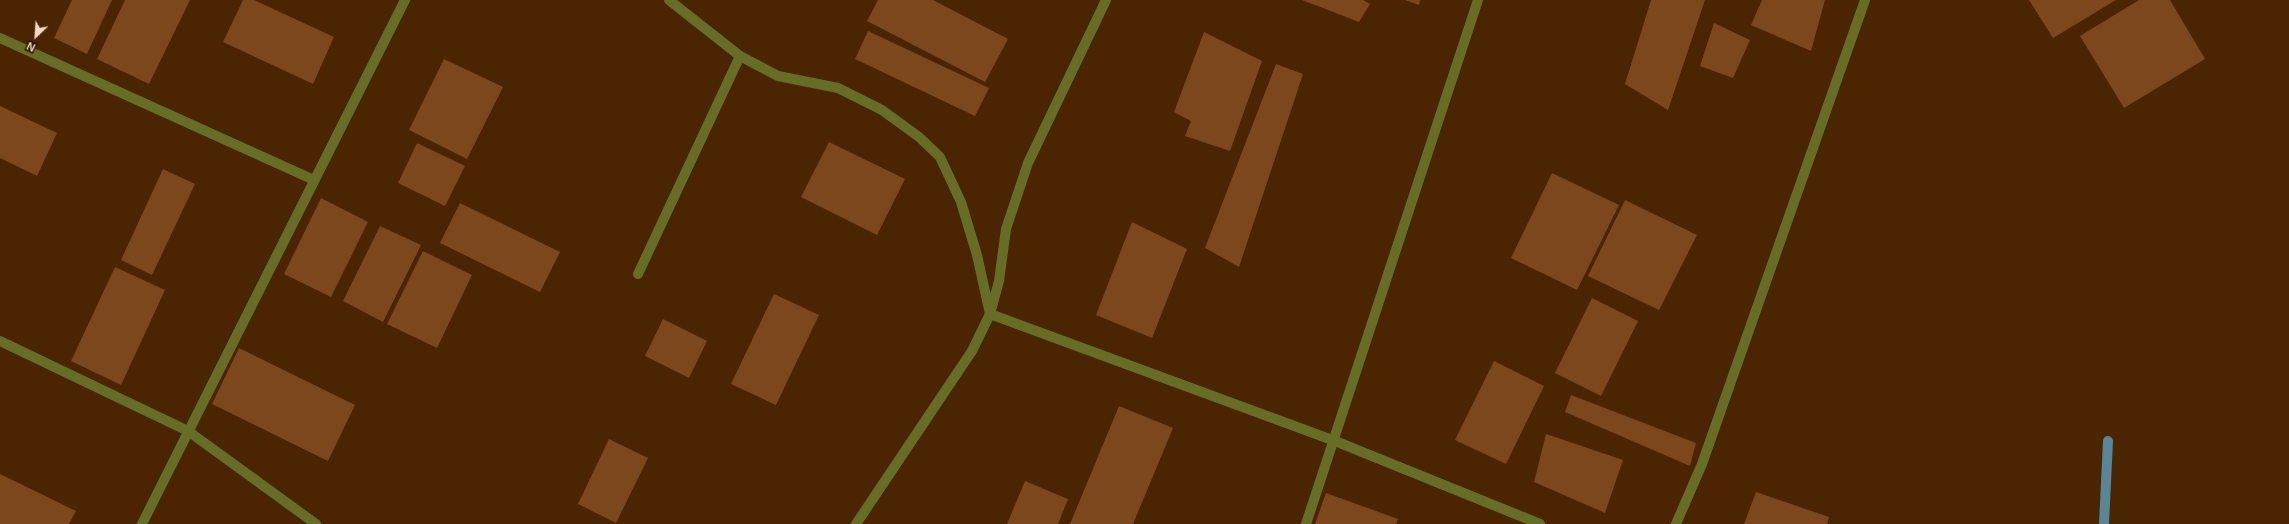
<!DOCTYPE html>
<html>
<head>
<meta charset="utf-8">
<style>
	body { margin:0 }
	#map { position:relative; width:2289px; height:524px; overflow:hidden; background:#4b2402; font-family:Helvetica,sans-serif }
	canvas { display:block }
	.north { position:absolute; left:16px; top:16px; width:40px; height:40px; -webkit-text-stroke:3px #271102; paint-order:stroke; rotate:205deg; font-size:11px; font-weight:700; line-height:16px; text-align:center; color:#f9d9c4 }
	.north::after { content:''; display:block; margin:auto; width:14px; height:18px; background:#f9d9c4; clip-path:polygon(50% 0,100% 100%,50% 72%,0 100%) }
</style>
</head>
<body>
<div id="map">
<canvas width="2289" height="524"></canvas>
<div class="north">N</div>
</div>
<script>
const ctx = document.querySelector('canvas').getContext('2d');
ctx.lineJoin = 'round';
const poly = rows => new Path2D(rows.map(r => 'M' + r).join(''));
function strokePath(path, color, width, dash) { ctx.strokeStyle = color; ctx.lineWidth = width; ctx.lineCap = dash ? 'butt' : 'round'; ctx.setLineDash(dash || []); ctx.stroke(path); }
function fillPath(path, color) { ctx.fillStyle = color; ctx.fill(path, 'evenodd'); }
const stream = poly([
	[2104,524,2108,441]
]);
const building = poly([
	[72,0,112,0,87,54,54,38],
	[125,0,190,0,149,84,97,59],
	[243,0,254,0,334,37,313,84,223,42],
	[878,0,933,0,1008,39,985,82,867,21],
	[1302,0,1363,0,1370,4,1359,22],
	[1405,0,1420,0,1419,5],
	[1651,0,1705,0,1668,110,1625,84],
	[1762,0,1825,0,1811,51,1751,25],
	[2029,0,2116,0,2053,38],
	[2139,0,2170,0,2205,59,2124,108,2080,36],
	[1714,23,1750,40,1733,78,1700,66],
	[868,31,989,88,975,116,855,59],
	[1204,32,1262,61,1230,151,1185,136,1191,121,1174,112],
	[444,59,503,87,467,159,409,130],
	[1276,64,1303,74,1239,267,1205,248],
	[0,106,57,133,37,176,0,158],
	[829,142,905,179,877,235,801,197],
	[417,143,465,166,445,206,398,183],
	[163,169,195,184,152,275,121,260],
	[1552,173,1619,205,1577,290,1511,258],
	[321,198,368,222,331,297,284,274],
	[1625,200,1697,235,1659,310,1588,276],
	[460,203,560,252,540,292,440,243],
	[1132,222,1187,249,1152,338,1096,315],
	[380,226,421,245,383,322,343,301],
	[423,251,472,275,437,348,387,324],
	[115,267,165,290,121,385,71,361],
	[774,294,819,315,776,405,731,384],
	[1592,298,1638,321,1601,396,1555,373],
	[663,319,707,341,689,378,645,356],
	[239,348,355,405,328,461,212,404],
	[1494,361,1544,386,1506,464,1455,440],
	[1571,395,1696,443,1690,466,1565,412],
	[1119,406,1173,428,1133,524,1070,524],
	[1546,434,1623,460,1605,513,1534,482],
	[609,439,648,458,616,523,578,504],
	[0,474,76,511,69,524,0,524],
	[1025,481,1068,499,1058,524,1007,524],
	[1756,492,1829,517,1827,524,1744,524],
	[1326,493,1398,519,1396,524,1315,524]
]);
const minor = poly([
	[669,0,740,56,778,76,838,88,882,110,919,137,940,157,961,202,977,255,990,314,1335,441,1540,524],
	[0,38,314,180],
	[638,274,740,56],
	[0,341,188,431,316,524],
	[142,524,405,0],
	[856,524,972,351,990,314,999,281,1006,229,1028,163,1106,0],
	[1306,524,1478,0],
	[1676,524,1702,464,1865,0]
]);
strokePath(stream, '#598598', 10);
fillPath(building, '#7c471d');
strokePath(minor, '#666e26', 10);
</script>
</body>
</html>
